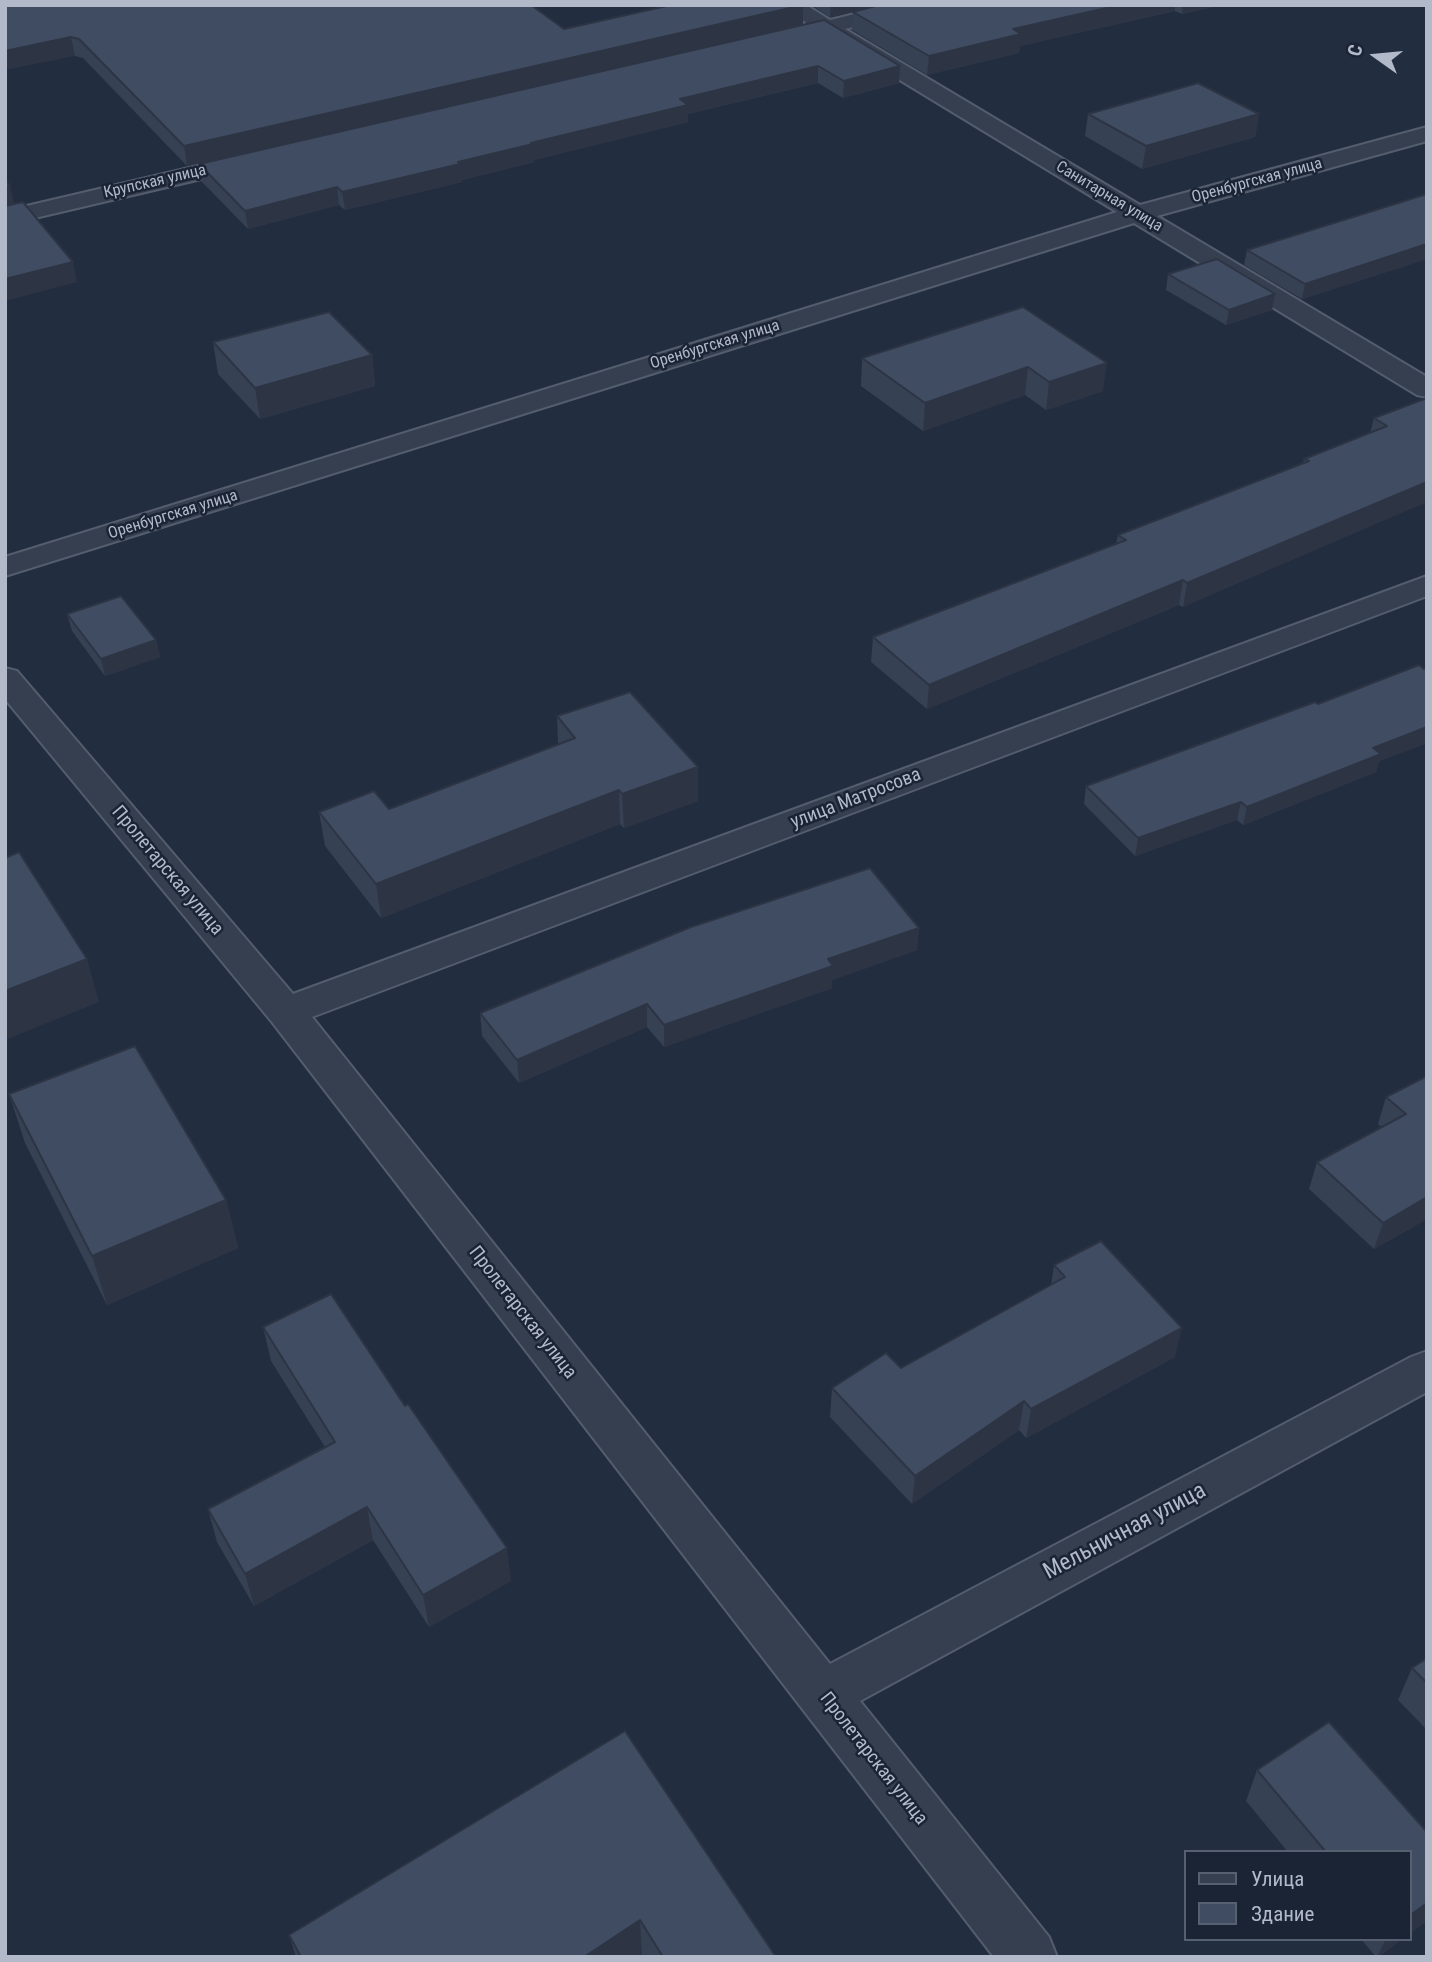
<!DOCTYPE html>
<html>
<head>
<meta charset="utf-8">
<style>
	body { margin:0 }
	#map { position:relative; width:1432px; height:1962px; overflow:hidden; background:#222d3f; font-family:"Roboto Condensed",sans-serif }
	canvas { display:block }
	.frame { position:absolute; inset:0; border:7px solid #b2baca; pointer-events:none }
	.legend { position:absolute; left:1184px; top:1850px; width:228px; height:91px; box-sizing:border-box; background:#1b2434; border:2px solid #576070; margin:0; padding:9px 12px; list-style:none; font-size:21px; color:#b2baca }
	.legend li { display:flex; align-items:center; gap:14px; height:35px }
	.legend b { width:35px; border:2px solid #576070 }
	.north { position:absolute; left:1341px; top:21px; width:70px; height:70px; -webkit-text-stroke:5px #1b2434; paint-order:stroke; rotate:285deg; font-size:19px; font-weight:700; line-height:28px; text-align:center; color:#b2baca }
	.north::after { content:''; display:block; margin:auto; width:24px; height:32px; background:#b2baca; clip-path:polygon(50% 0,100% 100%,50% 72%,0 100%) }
</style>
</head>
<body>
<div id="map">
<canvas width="1432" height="1962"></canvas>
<div class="frame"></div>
<ul class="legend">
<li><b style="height:9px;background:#363f4f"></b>Улица</li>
<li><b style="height:19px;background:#404c62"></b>Здание</li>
</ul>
<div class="north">С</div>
</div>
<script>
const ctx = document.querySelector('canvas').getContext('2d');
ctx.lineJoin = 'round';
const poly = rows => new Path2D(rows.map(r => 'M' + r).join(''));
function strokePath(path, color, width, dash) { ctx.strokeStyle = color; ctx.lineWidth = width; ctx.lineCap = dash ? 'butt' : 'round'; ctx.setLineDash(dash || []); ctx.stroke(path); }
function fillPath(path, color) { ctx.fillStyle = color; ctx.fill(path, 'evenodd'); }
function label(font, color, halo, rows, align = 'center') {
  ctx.font = font + ' "Roboto Condensed",sans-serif'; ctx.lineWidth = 5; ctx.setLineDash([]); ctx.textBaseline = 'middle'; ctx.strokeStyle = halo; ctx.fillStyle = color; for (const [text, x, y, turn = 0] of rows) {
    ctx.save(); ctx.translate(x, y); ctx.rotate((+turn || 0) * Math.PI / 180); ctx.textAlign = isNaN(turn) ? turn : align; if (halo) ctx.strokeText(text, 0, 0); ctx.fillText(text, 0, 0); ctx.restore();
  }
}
const minor = poly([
	[781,5,806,5,830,20,892,5,930,5,927,9,845,29,1140,205,1427,127,1427,141,1157,216,1427,377,1427,397,1417,395,1134,223,5,576,5,557,1117,212,824,34,782,43,774,42,771,37,774,32,808,24,781,5],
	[253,153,261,155,265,160,261,165,5,225,5,211,253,153],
	[1427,576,1427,596,312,1017,830,1664,1411,1357,1427,1351,1427,1392,860,1701,1049,1937,1057,1957,994,1957,272,1022,5,699,5,668,17,671,293,994,1427,576]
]);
const wall = poly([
	[5,5,564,29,803,24,187,166,83,58,75,56],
	[811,5,1222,5,1182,14,1175,11,1020,46,1019,53,927,75,852,30,853,12,830,17],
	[824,20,899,83,843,98,818,83,688,114,688,122,534,160,534,162,462,180,462,182,345,210,339,205,248,229,202,182,199,164],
	[1088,114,1259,114,1255,137,1142,169,1085,136],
	[1427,194,1427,259,1302,299,1244,265,1247,250],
	[1168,274,1275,294,1272,310,1226,325,1166,290],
	[1023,307,1103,391,1046,410,1025,395,923,431,861,386,862,358],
	[213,342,372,355,375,386,260,419,218,374],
	[1427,398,1183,607,1179,605,927,709,871,662,873,637,1116,544,1118,535,1303,463,1304,459,1370,433,1374,418],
	[67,614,156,640,160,657,105,676,72,631],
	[1427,667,1427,743,1379,761,1376,772,1243,825,1237,820,1135,856,1084,804,1086,786,1318,704],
	[557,716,698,801,624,828,620,824,381,918,325,846,319,812,389,809,558,744],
	[919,928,917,950,832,980,832,988,664,1047,647,1027,519,1083,482,1036,480,1013],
	[1427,1076,1427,1219,1374,1249,1309,1189,1317,1162,1382,1127,1378,1124,1386,1097],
	[9,1094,226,1200,238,1248,107,1305,25,1143],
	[1054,1265,1175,1357,1026,1438,1019,1430,912,1504,830,1417,832,1388,901,1368,1051,1285],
	[263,1327,511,1581,429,1627,373,1540,254,1606,217,1542,208,1509,325,1447,271,1361],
	[1427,1658,1427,1730,1398,1700,1412,1668],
	[625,1731,776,1957,296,1957,289,1935],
	[1257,1770,1427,1832,1427,1921,1409,1934,1409,1852,1288,1852,1246,1801],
	[1361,1939,1402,1939,1378,1957,1376,1957]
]);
const shadedWall = poly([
	[803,5,803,24,187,166,184,146],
	[831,5,880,5,830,17],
	[1120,5,1175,5,1175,11,1020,46,1019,53,927,75,929,56,1013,29],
	[1183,5,1222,5,1182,14],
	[71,37,75,56,5,70,5,51],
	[818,66,818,83,688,114,688,122,534,160,534,162,462,180,462,182,345,210,342,192,531,143,680,99],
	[900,66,899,83,843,98,844,81],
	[1259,114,1255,137,1142,169,1146,146],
	[10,186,15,206,5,209,5,187],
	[337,187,339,205,248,229,245,211],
	[1427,244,1427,259,1302,299,1305,284],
	[73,262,77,282,5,301,5,279],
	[1275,294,1272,310,1226,325,1229,310],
	[372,355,375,386,260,419,255,388],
	[1107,363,1103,391,1046,410,1049,382],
	[1028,367,1025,395,923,431,925,403],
	[1427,482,1427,502,1183,607,1187,583],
	[1183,580,1179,605,927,709,929,685],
	[156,640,160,657,105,676,101,659],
	[1427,727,1427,743,1379,761,1376,772,1243,825,1247,807,1373,748],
	[698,767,698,801,624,828,622,794],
	[619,790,620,824,381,918,376,884],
	[1241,802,1237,820,1135,856,1138,838],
	[919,928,917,950,832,980,832,988,664,1047,664,1025,828,959],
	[87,959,99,1002,5,1040,5,991],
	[647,1004,647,1027,519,1083,517,1060],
	[1427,1197,1427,1219,1374,1249,1383,1223],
	[226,1200,238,1248,107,1305,92,1256],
	[1182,1328,1175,1357,1026,1438,1031,1409],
	[1024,1401,1019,1430,912,1504,915,1476],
	[367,1507,373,1540,254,1606,245,1574],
	[507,1548,511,1581,429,1627,423,1595],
	[1427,1903,1427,1921,1409,1934,1409,1916],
	[640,1920,642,1956,584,1957],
	[1386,1939,1402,1939,1377,1957]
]);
const building = poly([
	[5,5,531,5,564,29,671,5,803,5,184,146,79,39,71,37,5,51,5,5],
	[879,5,1120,5,1013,29,1021,34,929,56,853,12,879,5],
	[824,20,900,66,844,81,818,66,680,99,688,105,531,143,533,144,458,162,460,164,342,192,337,187,245,211,199,164,824,20],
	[1198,83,1259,114,1146,146,1088,114,1198,83],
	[5,180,10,186,5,187,5,180],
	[1427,194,1427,244,1305,284,1247,250,1427,194],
	[23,202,73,262,5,279,5,206,23,202],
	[1217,259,1275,294,1229,310,1168,274,1217,259],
	[1023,307,1107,363,1049,382,1028,367,925,403,862,358,1023,307],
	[329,312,372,355,255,388,213,342,329,312],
	[1427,398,1427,482,1187,583,1183,580,929,685,873,637,1126,540,1118,535,1309,461,1304,459,1387,426,1374,418,1427,398],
	[121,596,156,640,101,659,67,614,121,596],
	[1419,665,1424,669,1427,667,1427,727,1373,748,1381,754,1247,807,1241,802,1138,838,1086,786,1315,702,1318,704,1419,665],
	[630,692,698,767,622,794,619,790,376,884,319,812,374,791,389,809,575,738,557,716,630,692],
	[19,852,87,959,5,991,5,858,19,852],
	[870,868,919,928,828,959,833,966,664,1025,647,1004,517,1060,480,1013,691,927,870,868],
	[135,1046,226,1200,92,1256,9,1094,135,1046],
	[1427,1076,1427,1197,1383,1223,1317,1162,1406,1114,1386,1097,1427,1076],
	[1101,1241,1182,1328,1031,1409,1024,1401,915,1476,832,1388,886,1353,901,1368,1065,1277,1054,1265,1101,1241],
	[331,1294,405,1406,408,1404,507,1548,423,1595,367,1507,245,1574,208,1509,335,1442,263,1327,331,1294],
	[1427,1658,1427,1683,1412,1668,1427,1658],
	[1329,1722,1427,1832,1427,1903,1409,1916,1409,1852,1326,1852,1257,1770,1329,1722],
	[625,1731,776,1957,663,1957,640,1920,584,1957,301,1957,289,1935,625,1731]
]);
const farStreetnames = [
	["Оренбургская улица",1257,181,-15],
	["Крупская улица",155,182,-13],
	["Санитарная улица",1109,197,31],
	["Оренбургская улица",715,345,-17],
	["Оренбургская улица",173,515,-17]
];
const streetNames = [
	["улица Матросова",856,799,-21],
	["Пролетарская улица",167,871,50],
	["Пролетарская улица",522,1313,52],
	["Пролетарская улица",873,1759,52]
];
const nearStreetnames = [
	["Мельничная улица",1125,1532,-28]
];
strokePath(minor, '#545d6d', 4);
fillPath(minor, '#363f4f');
fillPath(wall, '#374154');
fillPath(shadedWall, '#2d3545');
fillPath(building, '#404c62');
strokePath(building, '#2d3545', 2);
label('16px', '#b2baca', '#1b2434', farStreetnames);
label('19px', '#b2baca', '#1b2434', streetNames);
label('23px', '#b2baca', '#1b2434', nearStreetnames);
</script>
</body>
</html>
